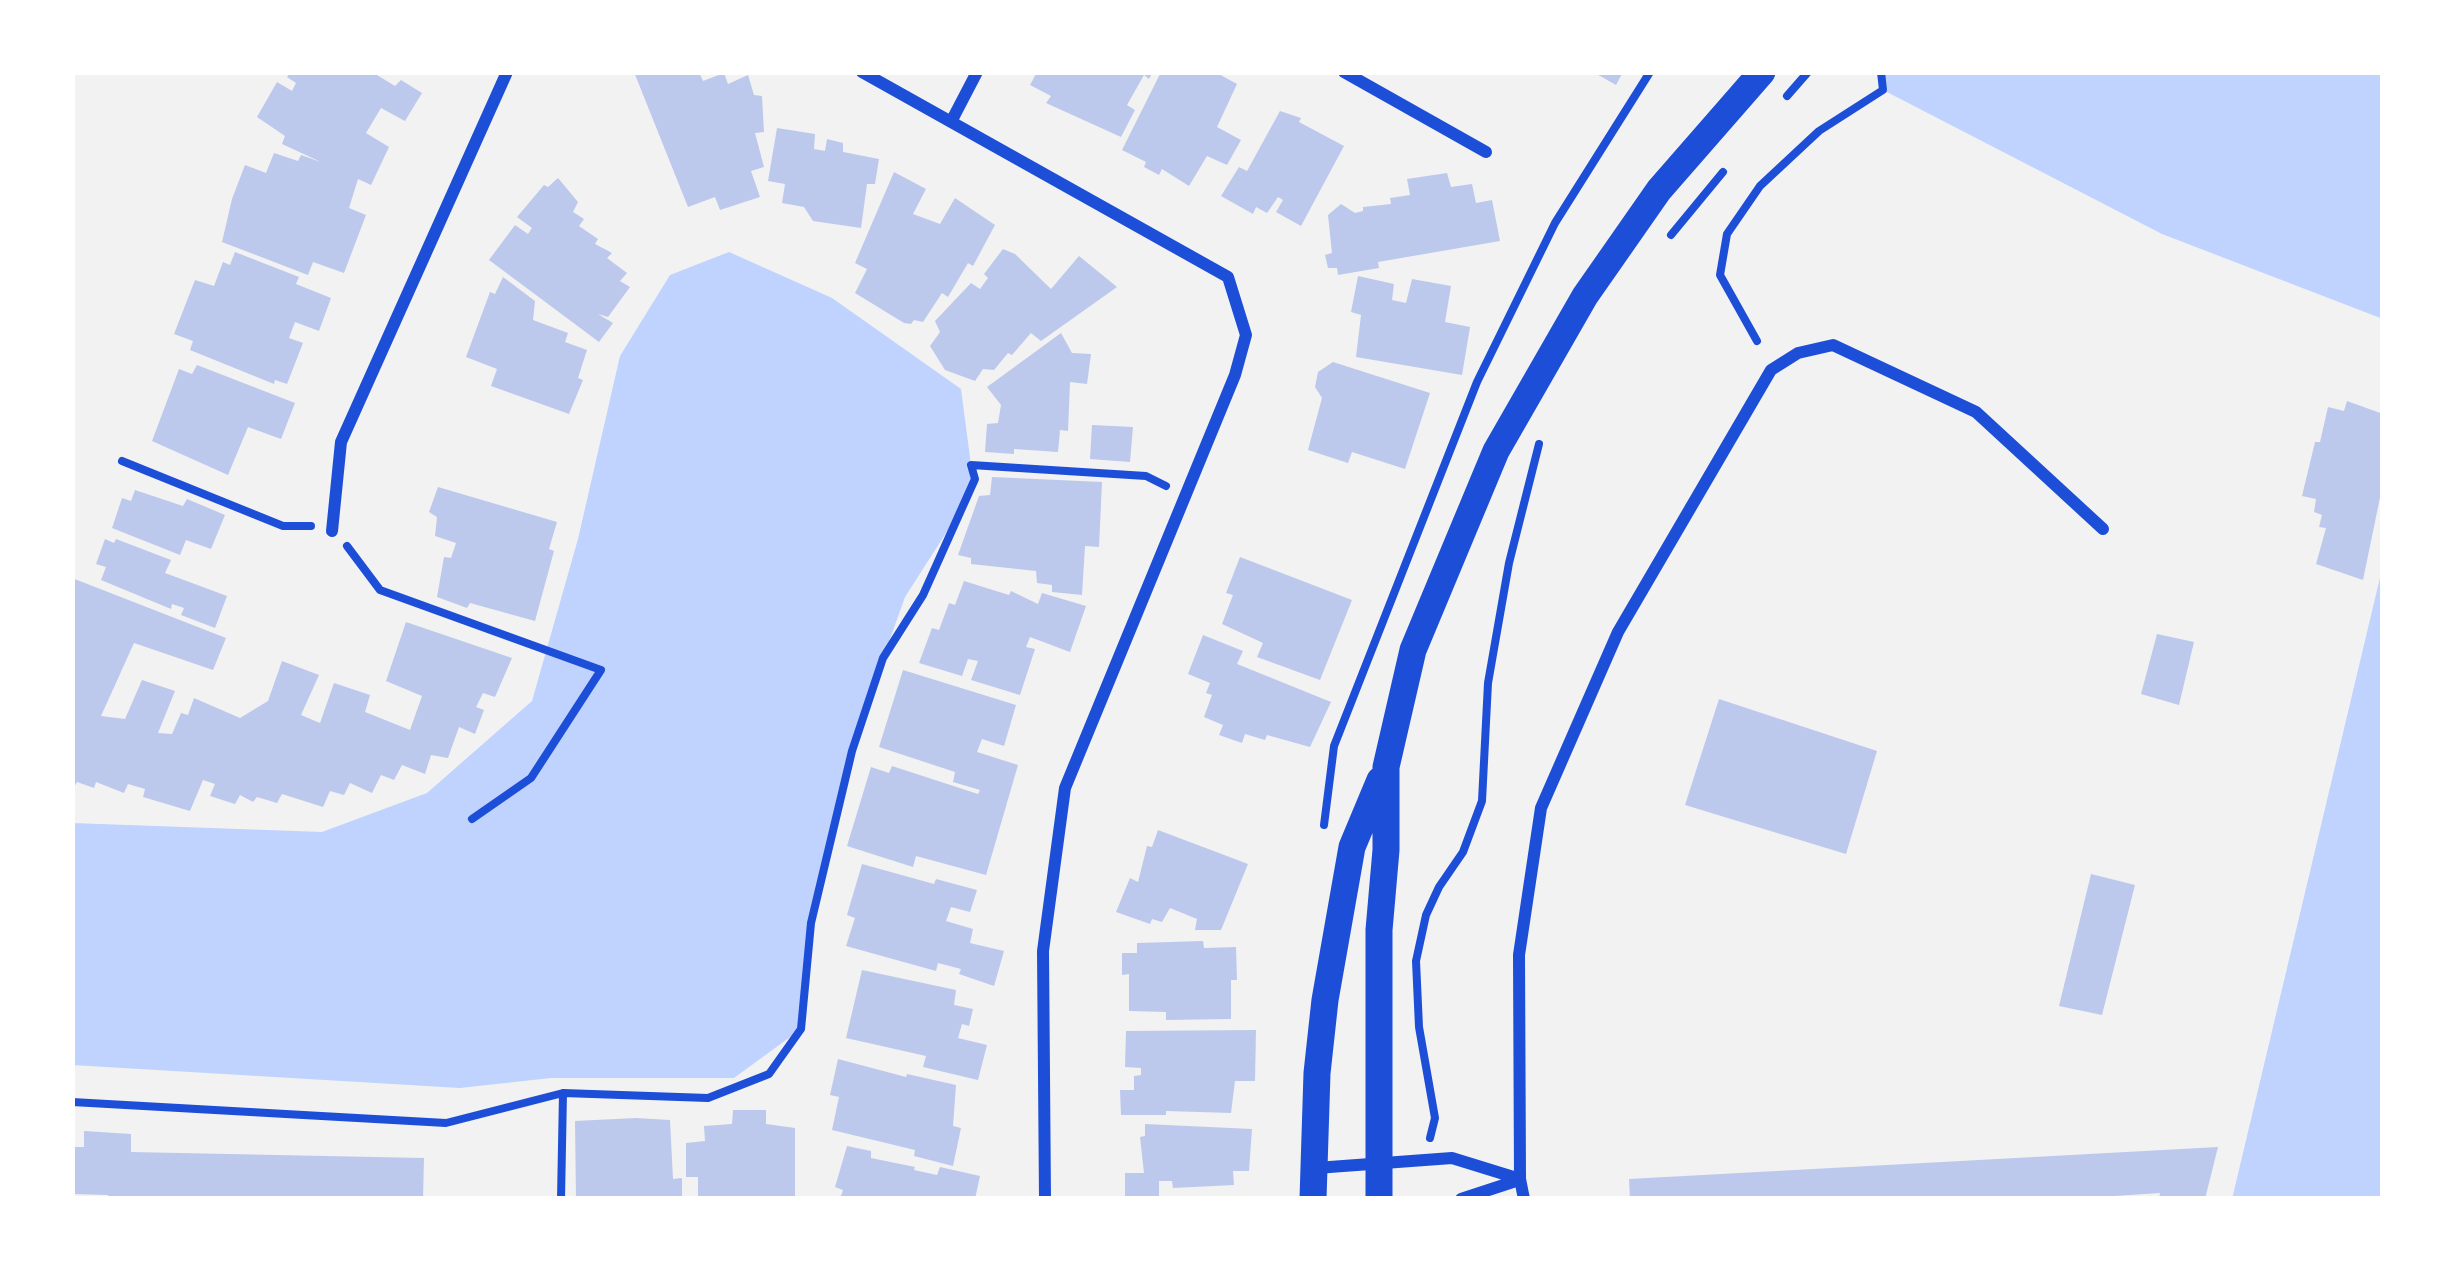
<!DOCTYPE html>
<html>
<head>
<meta charset="utf-8">
<style>
	body { margin:0 }
	#map { position:relative; width:2455px; height:1271px; overflow:hidden; background:#f2f2f2; font-family:Overpass,sans-serif }
	canvas { display:block }
	.frame { position:absolute; inset:0; border:75px solid #fff; pointer-events:none }
</style>
</head>
<body>
<div id="map">
<canvas width="2455" height="1271"></canvas>
<div class="frame"></div>
</div>
<script>
const ctx = document.querySelector('canvas').getContext('2d');
ctx.lineJoin = 'round';
function fillPath(path, color) { ctx.fillStyle = color; ctx.fill(path, 'evenodd'); }
const poly = rows => new Path2D(rows.map(r => 'M' + r).join(''));
function strokePath(path, color, width, dash) { ctx.strokeStyle = color; ctx.lineWidth = width; ctx.lineCap = dash ? 'butt' : 'round'; ctx.setLineDash(dash || []); ctx.stroke(path); }
const water = poly([
	[1881,72,2383,72,2383,319,2162,234,1883,90],
	[729,252,832,298,961,389,971,465,978,483,905,597,857,731,811,923,801,1029,734,1078,551,1078,460,1088,72,1065,72,823,322,832,427,793,532,701,578,539,620,356,670,275],
	[2383,565,2383,1199,2232,1199,2378,586]
]);
const building = poly([
	[290,72,372,72,395,86,401,80,422,93,405,121,381,108,366,133,389,147,371,185,358,179,349,208,366,215,344,273,313,262,308,275,222,242,232,199,245,165,266,173,274,153,298,161,301,155,321,162,282,144,285,136,257,117,277,82,292,91,296,83,287,77],
	[634,72,699,72,703,81,724,73,728,84,748,75,754,95,762,96,764,132,755,133,764,167,751,171,760,197,720,210,715,197,688,207],
	[1037,72,1153,72,1149,79,1144,75,1127,105,1135,110,1121,137,1046,103,1051,96,1030,85],
	[1161,72,1215,72,1237,84,1217,127,1241,140,1227,165,1207,156,1189,186,1162,169,1159,175,1144,167,1146,162,1122,150],
	[1593,72,1623,72,1616,85],
	[1280,111,1301,118,1299,122,1344,146,1301,226,1276,212,1283,200,1278,197,1267,213,1256,207,1253,214,1221,196,1239,167,1247,171],
	[777,128,815,134,814,149,825,151,827,139,843,143,843,152,879,159,875,184,867,184,861,228,813,221,804,207,782,203,785,184,768,181],
	[894,172,926,189,913,214,940,224,955,198,995,225,973,266,968,263,948,297,942,293,923,322,914,320,911,324,904,323,855,293,867,269,855,263],
	[1447,173,1451,187,1472,184,1476,203,1492,200,1500,241,1378,262,1379,268,1338,275,1337,268,1328,268,1325,255,1332,253,1328,215,1341,204,1355,213,1363,211,1363,207,1391,204,1390,198,1410,195,1407,179],
	[558,178,578,202,573,212,584,219,579,226,598,239,595,244,612,253,607,258,627,273,620,281,630,287,608,317,598,314,613,323,599,342,489,260,515,225,528,234,532,228,517,217,544,185,548,187],
	[1003,249,1015,254,1051,289,1079,256,1117,287,1041,341,1031,333,1012,355,1008,353,994,370,983,369,975,381,945,370,930,346,940,332,935,321,971,283,980,289,988,278,984,274],
	[235,252,299,277,296,284,331,298,319,331,295,322,289,338,303,343,287,384,275,380,274,384,190,350,193,341,174,334,195,280,214,286,223,262,230,265],
	[1358,276,1394,284,1392,300,1406,303,1412,279,1451,286,1445,322,1470,327,1462,375,1356,357,1361,315,1351,312],
	[503,277,535,301,533,320,568,333,565,342,587,350,578,378,583,380,569,414,491,386,497,369,466,357,490,292,495,294],
	[1061,333,1072,353,1091,354,1087,384,1070,382,1068,431,1060,430,1058,452,1014,449,1014,454,985,452,987,424,998,423,1001,405,987,387],
	[1333,362,1430,393,1405,469,1352,452,1348,463,1308,450,1322,398,1315,387,1318,372],
	[197,365,295,403,281,439,248,427,228,475,152,441,179,369,192,374],
	[2347,401,2383,414,2383,483,2363,580,2316,564,2326,528,2319,527,2322,515,2314,512,2316,499,2302,496,2315,442,2320,442,2328,407,2344,411],
	[1092,425,1133,427,1130,462,1090,459],
	[992,477,1102,482,1099,547,1085,546,1082,595,1052,592,1052,585,1037,583,1036,571,971,564,971,558,958,555,979,496,990,495],
	[438,487,557,522,549,549,554,551,535,621,470,603,467,608,437,597,444,557,451,558,456,543,435,536,437,517,429,512],
	[135,490,183,506,187,499,225,515,211,549,186,540,180,555,112,528,122,498,131,501],
	[105,539,114,543,116,539,171,560,165,573,227,596,215,628,181,615,184,608,172,604,171,609,101,580,106,567,96,564],
	[1240,557,1352,600,1320,680,1257,657,1263,643,1222,624,1233,595,1226,593],
	[72,578,226,638,213,670,134,643,101,716,125,719,142,680,175,691,158,733,172,734,181,713,188,715,194,698,240,718,268,701,282,661,319,675,301,715,320,723,334,683,370,695,365,712,410,730,422,696,386,681,406,622,512,658,495,697,483,693,476,707,484,710,475,734,459,727,448,758,431,755,425,774,402,765,394,780,381,775,372,793,350,783,344,795,330,791,323,807,282,794,277,803,257,797,253,802,240,795,235,804,210,796,215,784,203,780,190,811,143,797,145,789,128,784,124,793,96,782,94,788,77,782,72,791],
	[964,581,1009,595,1011,591,1038,604,1042,593,1086,606,1070,652,1030,637,1026,647,1035,649,1020,695,971,680,978,661,968,659,962,676,919,663,932,628,939,630,949,603,955,605],
	[2157,634,2194,642,2179,705,2141,694],
	[1203,635,1243,651,1237,664,1331,702,1310,747,1267,735,1265,740,1245,734,1242,743,1219,735,1223,725,1204,717,1212,695,1206,693,1210,683,1188,674],
	[903,670,1016,705,1004,746,982,739,977,752,1018,765,986,875,916,856,913,867,847,846,871,767,889,773,892,766,978,794,980,790,953,782,955,772,879,747],
	[1719,699,1877,751,1846,854,1685,805],
	[1158,830,1248,864,1221,930,1195,930,1197,919,1170,908,1162,922,1152,919,1150,924,1116,912,1130,878,1138,882,1147,846,1152,847],
	[862,864,934,884,936,879,977,890,970,912,951,907,946,921,973,929,970,943,1004,951,994,986,959,974,961,969,938,963,936,971,846,946,855,918,847,915],
	[2091,874,2135,885,2102,1015,2059,1006],
	[1203,941,1204,948,1236,947,1237,980,1231,980,1231,1019,1166,1020,1166,1012,1129,1011,1129,974,1122,975,1122,953,1137,953,1137,943],
	[862,970,956,990,954,1005,973,1009,969,1026,962,1024,958,1038,987,1045,978,1080,923,1067,926,1056,846,1038],
	[1256,1030,1255,1081,1235,1081,1231,1113,1166,1111,1166,1115,1121,1115,1120,1090,1134,1090,1134,1076,1141,1075,1141,1068,1125,1067,1126,1031],
	[838,1059,906,1077,907,1074,956,1085,953,1126,961,1128,953,1166,914,1156,915,1150,832,1130,839,1097,830,1095],
	[733,1110,766,1110,766,1124,795,1128,795,1199,698,1199,698,1177,686,1177,686,1143,705,1141,704,1126,732,1124],
	[636,1118,670,1120,673,1179,682,1178,682,1199,576,1199,575,1121],
	[1145,1124,1252,1129,1249,1171,1233,1171,1234,1185,1173,1188,1172,1181,1159,1181,1159,1199,1125,1199,1125,1173,1144,1173,1140,1137,1145,1136],
	[84,1131,131,1134,131,1152,424,1158,423,1199,108,1199,108,1195,72,1194,72,1147,84,1147],
	[847,1146,871,1151,871,1158,915,1167,914,1170,937,1175,940,1167,980,1176,975,1199,840,1199,843,1190,835,1187],
	[2218,1147,2205,1199,2159,1199,2160,1193,2070,1199,1630,1199,1629,1179]
]);
const path = poly([
	[1787,96,1808,72],
	[1671,235,1723,172],
	[1757,341,1720,275,1727,234,1760,186,1819,131,1883,90,1881,72],
	[122,461,283,526,311,526],
	[347,546,380,590,601,670,531,778,472,819],
	[1324,825,1334,746,1477,382,1555,223,1650,72],
	[563,1093,708,1098,769,1074,801,1029,811,923,852,751,883,658,923,595,975,479,971,465,1146,476,1166,486],
	[72,1102,446,1123,563,1093,561,1199],
	[1430,1138,1435,1118,1419,1027,1416,961,1426,915,1439,887,1463,852,1482,801,1488,683,1509,563,1539,444]
]);
const minor = poly([
	[862,72,1228,277,1246,335,1235,375,1065,788,1043,951,1045,1199],
	[1344,72,1486,152],
	[952,120,977,72],
	[332,531,341,442,507,72],
	[1316,1168,1452,1158,1520,1179],
	[1461,1199,1519,1180],
	[1524,1199,1520,1179,1519,955,1541,808,1618,632,1771,370,1798,353,1833,345,1976,412,2103,529]
]);
const primary = poly([
	[1313,1199,1317,1073,1325,1000,1352,847,1380,780],
	[1379,1199,1379,930,1386,850,1386,767,1413,650,1496,451,1585,296,1659,190,1762,72]
]);
fillPath(water, '#bfd3fe');
fillPath(building, '#bdc9ec');
strokePath(path, '#1d4ed8', 8);
strokePath(minor, '#1d4ed8', 12);
strokePath(primary, '#1d4ed8', 27);
</script>
</body>
</html>
